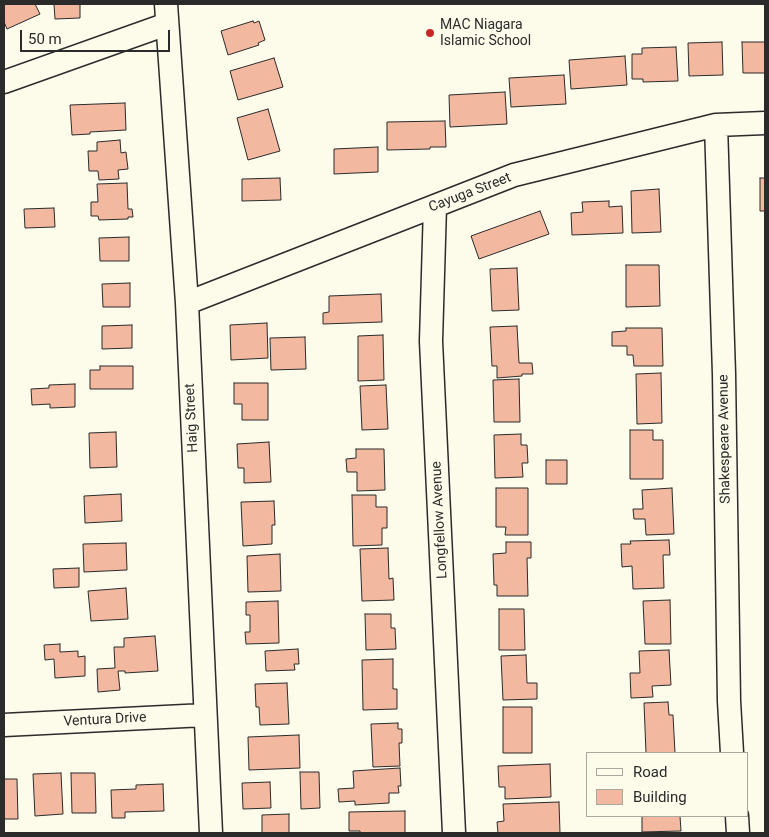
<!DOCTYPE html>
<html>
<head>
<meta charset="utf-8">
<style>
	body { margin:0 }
	#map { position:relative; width:769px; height:837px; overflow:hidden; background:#fdfbea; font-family:Roboto,sans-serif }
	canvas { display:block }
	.frame { position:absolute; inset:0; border:5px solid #2b2b2b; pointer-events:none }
	.legend { position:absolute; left:586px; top:752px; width:162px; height:65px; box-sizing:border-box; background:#fdfbea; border:1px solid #a9a89e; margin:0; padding:6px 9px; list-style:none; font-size:15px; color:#2b2b2b }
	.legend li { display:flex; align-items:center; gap:10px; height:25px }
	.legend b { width:25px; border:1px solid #a9a89e }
	.scale { position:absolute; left:20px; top:30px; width:150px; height:22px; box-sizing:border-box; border:2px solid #2b2b2b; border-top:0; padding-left:6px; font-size:15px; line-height:18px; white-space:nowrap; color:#2b2b2b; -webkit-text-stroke:4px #fdfbea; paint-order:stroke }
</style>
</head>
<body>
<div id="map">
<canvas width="769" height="837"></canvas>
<div class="frame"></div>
<ul class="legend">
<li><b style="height:6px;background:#fdfbea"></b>Road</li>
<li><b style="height:14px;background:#f2b8a0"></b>Building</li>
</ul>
<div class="scale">50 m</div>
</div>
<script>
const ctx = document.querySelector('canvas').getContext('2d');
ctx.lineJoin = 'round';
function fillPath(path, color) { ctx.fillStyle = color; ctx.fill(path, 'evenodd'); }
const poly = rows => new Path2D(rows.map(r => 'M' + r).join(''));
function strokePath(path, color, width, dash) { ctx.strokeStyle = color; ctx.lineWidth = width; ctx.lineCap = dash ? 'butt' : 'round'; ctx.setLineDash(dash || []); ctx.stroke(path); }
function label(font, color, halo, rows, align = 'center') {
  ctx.font = font + ' Roboto,sans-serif'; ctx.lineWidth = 4; ctx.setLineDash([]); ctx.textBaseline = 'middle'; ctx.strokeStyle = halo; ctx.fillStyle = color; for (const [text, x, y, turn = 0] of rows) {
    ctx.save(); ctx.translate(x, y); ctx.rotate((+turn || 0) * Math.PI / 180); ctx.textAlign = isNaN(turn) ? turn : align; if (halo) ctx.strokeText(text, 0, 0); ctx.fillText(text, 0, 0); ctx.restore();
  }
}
const building = poly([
	[4,4,35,4,40,14,7,29,4,22,4,4],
	[54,4,80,4,80,18,55,19,54,4],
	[253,21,254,23,259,21,265,40,258,43,259,45,228,55,221,31,253,21],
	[722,42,723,75,689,76,688,43,722,42],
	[742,42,765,42,765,73,743,73,742,42],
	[676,47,678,81,643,82,643,79,632,79,632,54,642,54,642,48,676,47],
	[625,56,627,85,571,89,569,60,625,56],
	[274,58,283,87,238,100,230,71,274,58],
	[564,75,566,104,511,107,509,78,564,75],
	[505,92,507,124,450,127,449,95,505,92],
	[125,103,126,130,90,132,90,134,72,135,70,105,125,103],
	[268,109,280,151,248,160,237,118,268,109],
	[445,121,446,147,430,147,430,149,387,150,387,122,445,121],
	[120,140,121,153,126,152,128,169,118,170,119,179,99,180,98,171,89,171,88,151,97,151,97,142,120,140],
	[378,147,378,172,334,174,334,149,378,147],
	[280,178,281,200,242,201,242,179,280,178],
	[760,178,765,178,765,211,760,211,760,178],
	[127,183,128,209,132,209,133,217,128,217,128,219,99,220,98,216,91,216,91,202,98,202,97,184,127,183],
	[659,189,661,232,632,233,631,191,659,189],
	[609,201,609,207,622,206,623,233,572,235,571,213,583,212,582,202,609,201],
	[54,208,55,227,25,228,24,209,54,208],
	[540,211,549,234,479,259,471,236,540,211],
	[129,237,129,261,100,261,99,238,129,237],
	[626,265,659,265,660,306,626,307,626,265],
	[517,268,519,310,492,311,490,269,517,268],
	[130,283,130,307,103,307,102,284,130,283],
	[381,294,382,322,323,324,323,313,329,312,329,296,381,294],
	[267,323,268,358,231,360,230,325,267,323],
	[132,325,132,348,102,349,102,326,132,325],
	[517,326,519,363,532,363,533,374,522,374,522,376,497,378,497,366,492,366,490,327,517,326],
	[626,328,662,328,663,366,634,366,633,355,627,355,627,346,612,346,612,332,626,331,626,328],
	[383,335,384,380,358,381,358,336,383,335],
	[305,337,306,369,271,370,270,338,305,337],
	[100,366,133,366,133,389,90,389,90,370,100,370,100,366],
	[661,373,662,423,637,424,636,374,661,373],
	[519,379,520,422,494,422,493,380,519,379],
	[234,383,268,383,268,420,242,420,242,404,234,404,234,383],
	[75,384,75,407,50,408,50,404,32,405,31,389,49,388,49,385,75,384],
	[386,385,388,429,362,430,360,386,386,385],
	[630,430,653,430,653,440,663,440,663,479,630,479,630,430],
	[116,432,117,467,90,468,89,433,116,432],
	[521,434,521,445,527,445,528,463,522,463,523,477,495,478,494,435,521,434],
	[269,442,271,482,244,483,244,468,238,468,237,444,269,442],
	[356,449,384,449,385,490,357,491,357,472,347,472,346,459,356,458,356,449],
	[546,460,567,460,567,484,546,484,546,460],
	[496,488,528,488,528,535,505,535,506,527,496,527,496,488],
	[672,488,674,534,646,535,645,519,634,519,633,509,643,509,642,490,672,488],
	[121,494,122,521,85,523,84,496,121,494],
	[352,495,376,495,376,507,387,507,387,528,382,528,382,545,353,546,352,495],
	[274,501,275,525,272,525,272,544,243,546,241,502,274,501],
	[669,540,670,555,663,555,664,588,633,589,632,566,622,567,621,544,631,544,630,541,669,540],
	[506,542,531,542,531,558,527,558,528,596,497,596,497,585,494,585,493,554,506,553,506,542],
	[126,543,127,570,84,572,83,544,126,543],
	[388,548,389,579,393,578,394,600,362,601,360,549,388,548],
	[280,554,281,591,248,592,247,556,280,554],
	[79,568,79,587,54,588,53,569,79,568],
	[126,588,128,619,91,621,88,591,126,588],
	[670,600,671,644,645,644,643,601,670,600],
	[278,601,279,643,246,644,245,632,250,632,250,615,246,615,246,602,278,601],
	[499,609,524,609,525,650,499,650,499,609],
	[365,614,391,614,391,628,395,628,396,649,366,650,365,614],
	[155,636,158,671,125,673,125,671,118,671,120,690,98,692,97,669,115,668,114,647,124,647,124,638,155,636],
	[60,644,60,652,78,651,78,657,85,656,85,676,55,678,54,659,45,660,44,645,60,644],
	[298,649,299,664,294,664,295,670,266,671,265,651,298,649],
	[669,650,671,685,652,686,653,697,631,698,630,673,640,673,639,651,669,650],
	[526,655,527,683,537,683,537,699,503,700,501,656,526,655],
	[393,659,393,689,397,689,397,709,363,710,362,660,393,659],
	[287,683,289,724,260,725,259,707,256,707,255,684,287,683],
	[668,702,669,715,673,715,675,753,646,753,644,703,668,702],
	[503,707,532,707,532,753,503,753,503,707],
	[398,723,398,729,402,729,402,743,399,743,400,766,373,767,371,724,398,723],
	[299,735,300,768,249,770,248,737,299,735],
	[550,764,551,797,505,799,505,787,499,787,498,766,550,764],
	[400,768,401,786,398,786,399,793,389,793,389,803,355,805,355,801,339,802,338,789,354,788,353,771,400,768],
	[300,772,319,772,320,808,301,809,300,772],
	[61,773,63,814,35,816,33,774,61,773],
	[71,773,95,773,96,813,72,813,71,773],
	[4,779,17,779,18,819,4,819,4,779],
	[270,782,271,808,243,809,242,783,270,782],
	[163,784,164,811,125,812,125,818,112,818,111,790,136,789,136,785,163,784],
	[559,802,560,833,498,833,497,822,504,821,503,804,559,802],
	[405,811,405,833,360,833,360,831,349,831,349,812,405,811],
	[289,814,289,833,262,833,262,815,289,814],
	[642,816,680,816,681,831,642,832,642,816]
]);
const minor = poly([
	[166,4,187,303,211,833],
	[4,82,167,24],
	[716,125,724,374,729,701,732,753],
	[435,206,431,341,454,833],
	[187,303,514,175,716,125,765,123],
	[4,725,205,715],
	[737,816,738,833]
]);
const markers = [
	[430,33,5,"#c62828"]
];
const poiNames = [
	["MAC Niagara",440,25],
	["Islamic School",440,41]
];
const streetNames = [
	["Cayuga Street",470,193,-21],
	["Haig Street",192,418,-93],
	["Shakespeare Avenue",725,439,-91],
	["Longfellow Avenue",440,520,-93],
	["Ventura Drive",105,720,-3]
];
fillPath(building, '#f2b8a0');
strokePath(building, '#2b2b2b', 1);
strokePath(minor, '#2b2b2b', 25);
strokePath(minor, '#fdfbea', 22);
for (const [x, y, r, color] of markers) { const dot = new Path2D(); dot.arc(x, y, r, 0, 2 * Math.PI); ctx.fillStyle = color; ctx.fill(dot); strokePath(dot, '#fdfbea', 2); }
label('14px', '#2b2b2b', '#fdfbea', poiNames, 'left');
label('14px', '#2b2b2b', '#fdfbea', streetNames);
</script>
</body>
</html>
